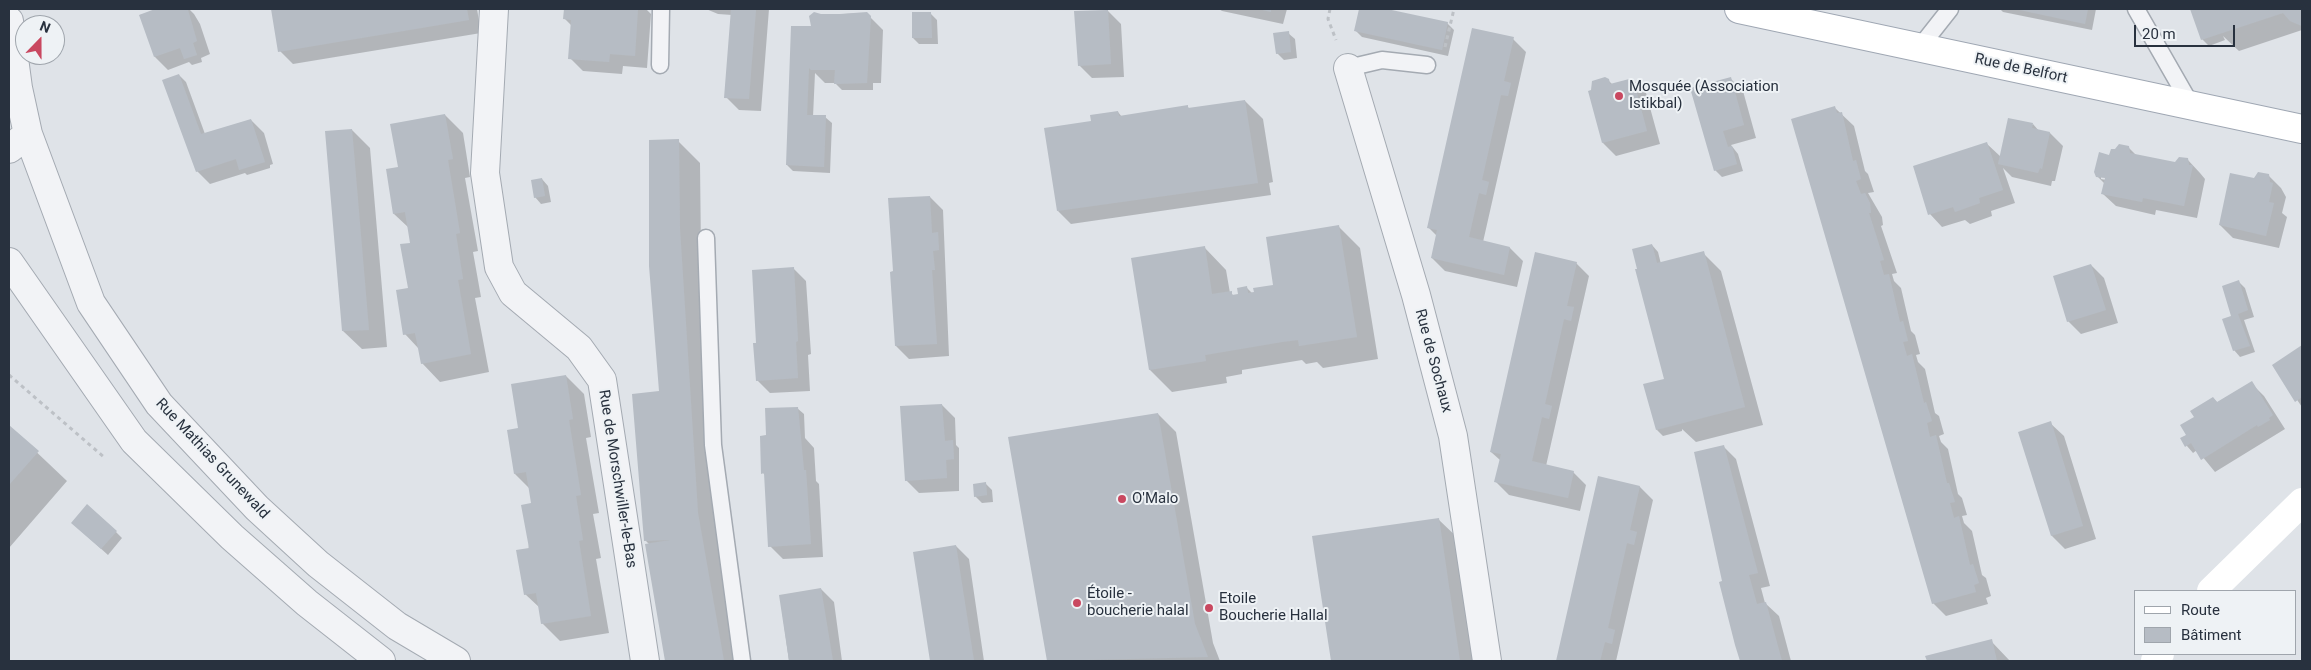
<!DOCTYPE html>
<html>
<head>
<meta charset="utf-8">
<style>
	body { margin:0 }
	#map { position:relative; width:2311px; height:670px; overflow:hidden; background:#dfe3e8; font-family:Roboto,sans-serif }
	canvas { display:block }
	.frame { position:absolute; inset:0; border:10px solid #28313e; pointer-events:none }
	.legend { position:absolute; left:2134px; top:590px; width:162px; height:65px; box-sizing:border-box; background:#eef2f5; border:1px solid #9fa5ac; margin:0; padding:6px 9px; list-style:none; font-size:15px; color:#28313e }
	.legend li { display:flex; align-items:center; gap:10px; height:25px }
	.legend b { width:25px; border:1px solid #9fa5ac }
	.north { position:absolute; left:15px; top:15px; width:50px; height:50px; box-sizing:border-box; background:#eef2f5; border:1px solid #9fa5ac; border-radius:50%; rotate:22deg; font-size:14px; font-weight:700; line-height:20px; text-align:center; color:#28313e }
	.north::after { content:''; display:block; margin:auto; width:18px; height:22px; background:#c94860; clip-path:polygon(50% 0,100% 100%,50% 72%,0 100%) }
	.scale { position:absolute; left:2134px; top:25px; width:101px; height:22px; box-sizing:border-box; border:2px solid #28313e; border-top:0; padding-left:6px; font-size:15px; line-height:18px; white-space:nowrap; color:#28313e; -webkit-text-stroke:4px #eef2f5; paint-order:stroke }
</style>
</head>
<body>
<div id="map">
<canvas width="2311" height="670"></canvas>
<div class="frame"></div>
<ul class="legend">
<li><b style="height:6px;background:#fff"></b>Route</li>
<li><b style="height:14px;background:#b6bcc4"></b>Bâtiment</li>
</ul>
<div class="north">N</div>
<div class="scale">20 m</div>
</div>
<script>
const ctx = document.querySelector('canvas').getContext('2d');
ctx.lineJoin = 'round';
function fillPath(path, color) { ctx.fillStyle = color; ctx.fill(path, 'evenodd'); }
const poly = rows => new Path2D(rows.map(r => 'M' + r).join(''));
function strokePath(path, color, width, dash) { ctx.strokeStyle = color; ctx.lineWidth = width; ctx.lineCap = dash ? 'butt' : 'round'; ctx.setLineDash(dash || []); ctx.stroke(path); }
function label(font, color, halo, rows, align = 'center') {
  ctx.font = font + ' Roboto,sans-serif'; ctx.lineWidth = 4; ctx.setLineDash([]); ctx.textBaseline = 'middle'; ctx.strokeStyle = halo; ctx.fillStyle = color; for (const [text, x, y, turn = 0] of rows) {
    ctx.save(); ctx.translate(x, y); ctx.rotate((+turn || 0) * Math.PI / 180); ctx.textAlign = isNaN(turn) ? turn : align; if (halo) ctx.strokeText(text, 0, 0); ctx.fillText(text, 0, 0); ctx.restore();
  }
}
const shadow = poly([
	[159,9,189,9,194,14,200,24,210,54,201,58,202,62,192,65,189,62,168,70,155,57,140,15],
	[272,9,477,9,481,33,293,64,280,51],
	[565,9,646,9,651,14,647,68,623,66,622,74,583,71,570,58,572,26,565,19],
	[706,9,769,9,761,111,739,110,726,97,732,15,718,14],
	[1219,9,1287,9,1283,24,1222,11],
	[1360,9,1382,9,1447,23,1454,30,1448,56,1362,37,1355,30],
	[2000,9,2096,9,2092,30,2003,12],
	[2192,9,2302,9,2302,30,2239,51,2223,36,2225,40,2209,46,2202,39],
	[1108,11,1121,24,1124,77,1092,78,1079,65],
	[866,13,883,30,881,83,873,83,873,90,842,90,835,83,825,83,815,73,813,117,825,117,832,123,830,173,793,171,787,165,813,28,821,15],
	[931,14,937,20,938,44,919,44,913,38],
	[1288,33,1295,39,1297,58,1284,60,1277,53],
	[1513,39,1526,52,1483,242,1510,248,1523,261,1517,287,1445,271,1432,258,1437,236,1428,227],
	[179,75,186,82,205,134,251,120,264,133,273,164,270,165,270,168,247,175,245,173,210,184,197,171],
	[1730,78,1743,91,1756,138,1731,145,1738,154,1743,171,1722,177,1715,170],
	[1608,80,1613,85,1633,80,1646,93,1660,144,1616,156,1603,143,1589,92],
	[1245,101,1263,119,1273,182,1269,183,1271,195,1071,224,1058,211,1093,122,1118,112,1122,117,1187,106,1190,109],
	[1835,108,1854,126,1865,171,1868,174,1874,192,1868,193,1882,217,1883,225,1881,226,1897,273,1892,274,1894,281,1901,288,1911,331,1915,335,1920,354,1916,355,1918,362,1925,369,1935,413,1939,416,1944,434,1939,436,1941,442,1948,449,1958,494,1962,498,1967,515,1962,516,1964,523,1972,531,1982,575,1986,578,1991,596,1986,598,1988,604,1946,616,1933,603],
	[445,115,463,133,470,177,465,178,478,251,473,252,481,297,475,298,489,372,440,382,422,363,419,349,405,334,412,244,409,228,394,214,399,168],
	[2033,124,2039,131,2050,133,2063,146,2055,181,2052,181,2051,186,2012,177,2003,168,2015,203,1991,211,1992,216,1970,224,1965,220,1942,227,1930,214,1986,143,2001,157],
	[352,130,370,148,387,347,362,349,343,331],
	[678,141,700,163,701,252,741,661,666,661,646,545,649,544,646,541,660,392],
	[2128,147,2136,155,2175,163,2187,159,2200,173,2205,179,2197,218,2156,210,2155,215,2116,206,2103,194,2104,183,2097,176,2109,156],
	[2101,176,2111,178,2111,181,2101,179],
	[2268,175,2281,188,2286,197,2282,213,2287,217,2279,248,2233,238,2220,225,2254,180],
	[542,179,548,186,551,202,541,204,535,197],
	[930,197,943,210,949,356,909,359,896,346,894,272],
	[1338,226,1360,248,1378,359,1323,368,1317,362,1306,364,1302,360,1242,370,1242,374,1226,377,1227,383,1172,392,1150,370,1132,259,1204,247,1226,270,1230,293,1235,296,1240,295,1247,288,1252,293,1275,286],
	[1652,245,1658,252,1661,264,1703,253,1721,271,1763,425,1696,442,1682,429,1682,431,1663,436,1657,430,1666,380,1638,269],
	[1576,263,1589,276,1546,466,1573,472,1586,485,1580,511,1509,495,1496,482,1500,460,1491,452],
	[2091,265,2104,278,2118,323,2081,334,2068,321],
	[793,268,806,281,811,354,808,355,810,391,770,393,757,380,758,344],
	[2238,281,2245,288,2254,317,2244,320,2255,352,2240,357,2234,350,2233,317],
	[2302,347,2302,407,2273,365],
	[566,376,584,394,591,437,586,438,599,513,593,514,601,558,596,559,609,633,560,641,542,623,540,608,525,594,532,504,530,489,515,474,508,431,520,429],
	[2251,383,2264,396,2285,429,2215,472,2197,450,2193,453,2181,439,2187,435,2196,417,2213,398,2218,403],
	[942,405,955,418,956,445,959,448,959,491,919,493,906,480],
	[797,408,804,414,805,438,814,448,816,481,819,484,823,557,783,559,770,546,766,476,763,473,768,436],
	[1158,414,1176,432,1213,643,1220,661,1049,661,1009,439],
	[2050,423,2064,436,2096,539,2065,549,2052,536],
	[9,426,67,481,9,548],
	[1723,446,1736,459,1770,586,1761,588,1765,603,1779,616,1791,661,1741,661,1721,583,1724,582],
	[1599,478,1640,487,1653,500,1616,661,1557,661],
	[985,483,992,490,993,502,982,503,975,496],
	[1438,519,1461,541,1479,661,1332,661,1314,537],
	[79,529,116,532,122,538,108,555],
	[956,546,969,559,984,661,931,661,914,553],
	[821,589,834,602,842,661,789,661,780,596],
	[1991,641,2010,661,1928,661,1927,657]
]);
const building = poly([
	[155,9,188,10,197,41,193,43,197,55,184,59,180,48,154,57,139,15],
	[271,9,467,9,469,20,278,52],
	[564,9,638,9,635,56,610,54,609,62,568,59,571,20,563,19],
	[731,9,756,9,749,99,724,98],
	[1259,9,1271,9,1271,12],
	[1359,9,1387,9,1448,22,1442,50,1354,31],
	[2015,9,2088,9,2085,24],
	[2190,9,2302,9,2302,26,2290,21,2283,13,2201,40],
	[1108,10,1111,64,1078,66,1074,11],
	[814,12,821,14,840,14,867,12,871,16,867,83,834,84,835,70,811,70,809,68,807,115,826,115,824,167,786,165,791,26,811,26,809,16],
	[912,12,931,12,932,38,912,38],
	[1472,28,1514,37,1504,81,1511,83,1508,96,1501,95,1482,180,1489,182,1486,195,1479,193,1469,237,1510,247,1504,275,1431,258,1437,230,1427,228],
	[1289,31,1291,52,1276,54,1273,33],
	[179,74,201,134,251,119,265,162,239,170,236,159,196,172,162,80],
	[1605,77,1609,79,1610,84,1633,78,1647,131,1602,143,1588,91,1591,90,1592,81],
	[1731,77,1744,125,1723,131,1728,147,1732,146,1737,164,1714,171,1690,88],
	[1245,100,1258,183,1057,211,1044,128,1091,121,1090,115,1118,111,1119,116,1188,105,1188,108],
	[1835,106,1837,113,1842,112,1853,161,1856,160,1861,179,1856,181,1861,194,1865,193,1870,203,1871,213,1869,213,1884,260,1880,261,1884,275,1889,274,1900,322,1903,321,1908,341,1903,342,1907,356,1912,354,1924,403,1926,402,1932,421,1927,423,1930,437,1936,435,1947,483,1949,483,1955,502,1950,503,1954,518,1959,516,1970,565,1973,564,1979,583,1974,585,1976,592,1932,604,1791,119],
	[445,114,453,159,448,160,460,233,456,234,463,279,458,280,471,354,421,364,415,333,403,335,396,290,408,288,400,244,410,243,405,212,393,214,386,169,398,167,390,124],
	[2008,118,2033,123,2032,128,2050,132,2042,169,2040,168,2038,173,1998,164],
	[352,129,369,330,342,331,325,131],
	[679,139,680,229,698,513,724,661,665,661,645,544,670,540,644,541,632,394,659,391,649,266,649,140],
	[1987,142,2003,190,1979,198,1980,203,1955,212,1953,207,1928,215,1913,166],
	[2119,144,2129,146,2130,153,2175,162,2179,157,2188,158,2189,165,2193,165,2184,206,2143,198,2142,202,2101,194,2105,178,2096,177,2094,172,2099,152,2109,155,2111,149,2115,149],
	[2258,172,2269,174,2270,182,2273,183,2269,202,2274,203,2266,236,2219,225,2230,173,2254,178],
	[542,178,545,196,534,198,531,180],
	[930,196,932,233,938,232,939,250,933,251,935,270,932,270,937,344,895,346,890,272,893,271,888,198],
	[1339,225,1357,337,1299,346,1298,340,1282,342,1205,355,1206,361,1149,370,1131,258,1205,246,1212,294,1232,291,1232,295,1238,294,1237,288,1247,286,1248,293,1254,292,1253,288,1273,285,1266,237],
	[1652,244,1657,263,1704,251,1745,407,1656,430,1643,384,1664,379,1635,269,1637,269,1632,249],
	[1535,252,1577,262,1567,306,1574,307,1571,321,1564,319,1545,404,1552,406,1549,419,1542,417,1532,461,1574,471,1568,498,1494,482,1501,454,1490,452],
	[2091,264,2106,310,2067,322,2053,276],
	[794,267,798,341,796,342,798,378,756,381,753,343,756,343,752,270],
	[2239,280,2248,310,2238,314,2250,346,2233,351,2222,319,2231,316,2222,286],
	[2302,345,2302,397,2295,402,2272,365],
	[566,375,573,419,569,420,581,495,576,496,583,540,579,541,591,616,541,624,536,593,524,595,516,550,529,548,521,505,531,503,526,472,514,474,507,430,518,428,511,384],
	[2252,381,2273,415,2269,418,2270,420,2258,427,2257,425,2201,460,2191,443,2185,447,2180,438,2186,435,2180,425,2194,417,2190,411,2213,397,2217,402],
	[942,404,945,441,953,440,954,459,946,460,947,478,905,481,900,406],
	[798,407,804,470,806,470,811,544,768,547,764,473,761,474,760,436,766,435,765,408],
	[1158,413,1195,624,1208,657,1047,661,1008,437],
	[2051,421,2083,526,2051,536,2018,432],
	[9,425,39,451,9,485],
	[1724,445,1758,573,1749,575,1757,604,1766,602,1782,661,1740,661,1735,645,1719,582,1722,581,1694,452],
	[1598,476,1640,486,1630,530,1637,532,1634,545,1627,543,1608,628,1615,630,1612,644,1605,642,1600,661,1556,661],
	[986,482,987,495,974,497,973,484],
	[87,504,117,531,101,549,71,523],
	[1439,518,1460,661,1331,661,1312,536],
	[956,545,974,661,930,661,913,552],
	[821,588,833,661,789,661,779,595],
	[1992,639,1997,661,1927,661,1925,656]
]);
const path = poly([
	[1330,9,1328,19,1336,40],
	[1445,47,1454,9],
	[9,375,105,458]
]);
const service = poly([
	[2136,9,2191,105],
	[1920,47,1950,9],
	[660,65,661,9],
	[1348,68,1382,60,1427,65],
	[706,238,713,445,742,661]
]);
const minor = poly([
	[494,9,485,173,499,267,513,293,579,348,602,380,645,661],
	[1348,68,1416,295,1453,436,1487,661]
]);
const tertiary = poly([
	[9,21,18,88,28,134,9,149],
	[28,134,91,303,159,404,257,508,318,564,397,626,456,661],
	[9,262,134,441,232,537,307,603,381,661]
]);
const secondary = poly([
	[2211,591,2302,502],
	[2155,661,2160,654]
]);
const primary = poly([
	[1739,9,2302,129]
]);
const markers = [
	[1619,96,5,"#c94860"],
	[1122,499,5,"#c94860"],
	[1077,603,5,"#c94860"],
	[1209,608,5,"#c94860"]
];
const streetNames = [
	["Rue de Belfort",2021,69,12],
	["Rue de Sochaux",1433,361,75],
	["Rue Mathias Grunewald",212,459,47],
	["Rue de Morschwiller-le-Bas",617,479,81]
];
const poiNames = [
	["Mosquée (Association",1629,87],
	["Istikbal)",1629,104],
	["O'Malo",1132,499],
	["Étoile -",1087,594],
	["boucherie halal",1087,611],
	["Etoile",1219,599],
	["Boucherie Hallal",1219,616]
];
fillPath(shadow, '#0003');
fillPath(building, '#b6bcc4');
strokePath(service, '#a4aab2', 19);
strokePath(minor, '#a4aab2', 30);
strokePath(tertiary, '#a4aab2', 30);
strokePath(primary, '#9fa7b3', 30);
strokePath(path, '#bdc1c6', 3, [4, 4]);
strokePath(service, '#f2f3f6', 16);
strokePath(minor, '#f2f3f6', 28);
strokePath(tertiary, '#f2f3f6', 28);
strokePath(secondary, '#fff', 28);
strokePath(primary, '#fff', 28);
for (const [x, y, r, color] of markers) { const dot = new Path2D(); dot.arc(x, y, r, 0, 2 * Math.PI); ctx.fillStyle = color; ctx.fill(dot); strokePath(dot, '#eef2f5', 2); }
label('15px', '#28313e', '#eef2f5', streetNames);
label('15px', '#28313e', '#eef2f5', poiNames, 'left');
</script>
</body>
</html>
